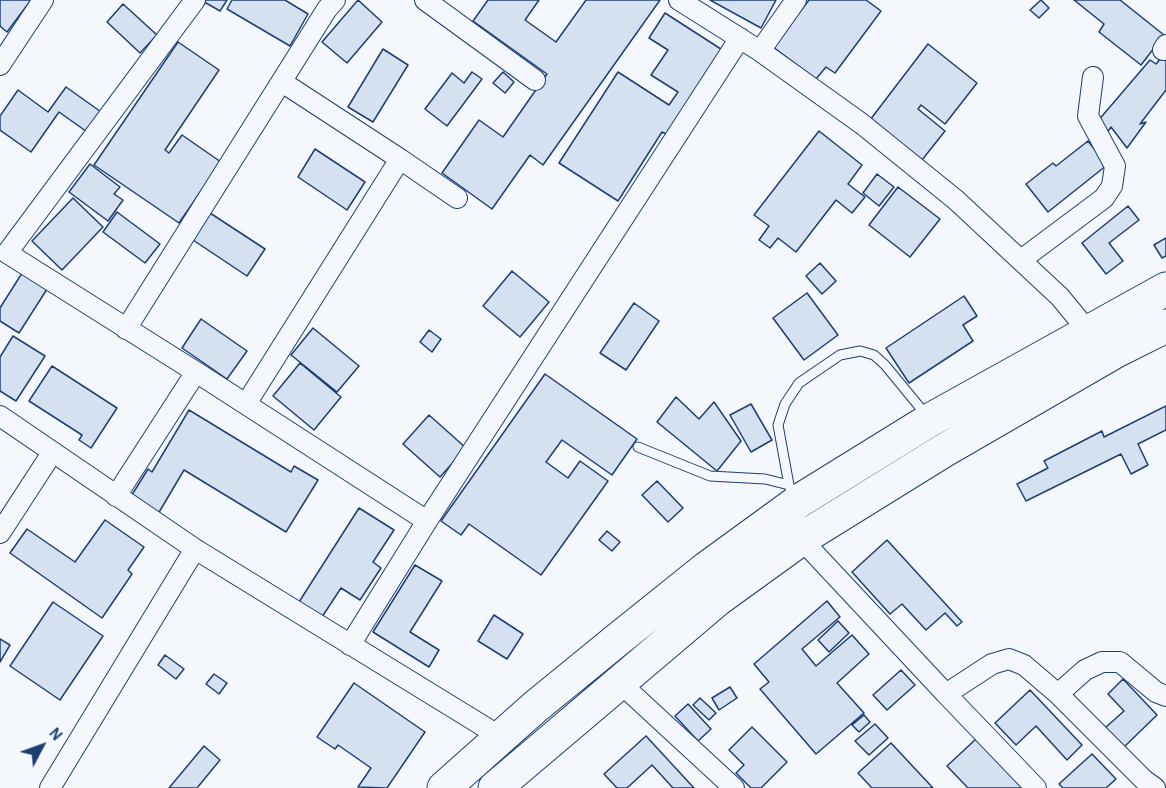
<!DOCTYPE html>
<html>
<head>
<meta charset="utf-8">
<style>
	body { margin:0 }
	#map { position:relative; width:1166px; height:788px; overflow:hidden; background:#f4f7fb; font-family:"Alegreya Sans",sans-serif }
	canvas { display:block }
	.north { position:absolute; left:12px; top:716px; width:60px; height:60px; -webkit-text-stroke:4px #f4f7fb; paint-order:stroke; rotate:49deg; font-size:16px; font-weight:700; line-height:24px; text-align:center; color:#1d3f73 }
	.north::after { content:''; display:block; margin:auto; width:21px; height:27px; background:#1d3f73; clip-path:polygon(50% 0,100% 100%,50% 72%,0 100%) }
</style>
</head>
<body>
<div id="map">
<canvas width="1166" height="788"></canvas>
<div class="north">N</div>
</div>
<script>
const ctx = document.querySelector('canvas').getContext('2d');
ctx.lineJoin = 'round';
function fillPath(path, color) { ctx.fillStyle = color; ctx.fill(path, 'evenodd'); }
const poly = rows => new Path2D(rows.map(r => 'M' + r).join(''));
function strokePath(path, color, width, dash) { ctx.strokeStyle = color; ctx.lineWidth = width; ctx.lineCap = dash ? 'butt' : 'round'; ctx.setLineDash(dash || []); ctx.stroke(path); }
const building = poly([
	[0,0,31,0,7,32,0,26,0,0],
	[201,0,227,0,220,11,201,0],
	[232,0,285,0,308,14,290,46,227,9,232,0],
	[358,0,382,22,347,63,322,42,358,0],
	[488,0,539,0,525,20,556,42,586,0,660,0,543,165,530,155,492,209,442,173,479,120,503,137,547,74,473,21,488,0],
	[710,0,776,0,761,28,710,0],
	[809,0,866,0,881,11,835,73,826,67,816,79,773,47,809,0],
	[1041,0,1049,8,1039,18,1030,10,1041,0],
	[1074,0,1120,0,1164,35,1141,65,1099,32,1104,24,1074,0],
	[123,4,157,35,140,53,107,22,123,4],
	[665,13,724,51,670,136,662,132,618,201,559,163,618,72,669,105,678,92,651,75,668,50,649,38,665,13],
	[178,42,219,70,165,150,169,153,182,135,221,162,179,223,94,165,178,42],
	[928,44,977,83,945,124,921,105,918,109,945,131,922,160,870,120,928,44],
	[383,49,408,65,373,122,348,107,383,49],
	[1166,52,1166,90,1140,124,1146,122,1127,148,1111,127,1106,134,1097,122,1150,60,1156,64,1166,52],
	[472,72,482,79,447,126,425,109,452,73,464,83,472,72],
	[503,72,514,82,505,93,493,83,503,72],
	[66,87,104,114,90,134,59,112,31,152,0,130,0,116,18,90,48,112,66,87],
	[819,131,862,165,848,184,865,197,852,213,836,200,796,252,778,238,770,248,759,240,769,226,754,215,819,131],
	[1088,141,1107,165,1048,212,1026,184,1053,163,1056,166,1088,141],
	[315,149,365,182,347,210,298,177,315,149],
	[90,164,120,187,114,194,123,200,108,221,69,192,90,164],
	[877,174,894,187,879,206,863,193,877,174],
	[898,187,940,219,910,257,869,225,898,187],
	[73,198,103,227,62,270,32,241,73,198],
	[1128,206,1139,220,1109,243,1123,261,1106,274,1082,243,1128,206],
	[117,212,160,244,145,263,103,232,117,212],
	[210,213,265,249,247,276,193,240,210,213],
	[1166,238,1166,256,1162,258,1154,245,1166,238],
	[820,263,836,281,822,294,806,276,820,263],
	[24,270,49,286,19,333,0,321,0,308,24,270],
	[512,271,549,302,520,337,483,306,512,271],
	[807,293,838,335,804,360,773,318,807,293],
	[964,296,977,316,963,325,973,341,909,383,886,348,964,296],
	[634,303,659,321,626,370,600,353,634,303],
	[201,319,247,351,227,379,182,348,201,319],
	[313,328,359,366,337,392,291,355,313,328],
	[429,330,441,339,432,352,420,342,429,330],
	[13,336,45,356,16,401,0,391,0,357,13,336],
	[300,363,341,397,314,430,273,396,300,363],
	[52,366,117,408,91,448,79,440,82,435,29,401,52,366],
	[545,374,637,439,612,475,562,440,546,462,568,478,580,461,608,481,541,575,469,524,461,535,441,521,545,374],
	[676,397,699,419,714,402,741,441,717,471,657,422,676,397],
	[751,404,772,440,751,452,730,415,751,404],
	[1166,406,1166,430,1138,444,1148,465,1131,474,1121,454,1026,501,1017,484,1048,468,1044,461,1102,431,1104,437,1166,406],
	[189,410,291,472,294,466,318,480,286,532,184,470,158,514,130,498,148,469,152,472,189,410],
	[429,415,466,448,440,477,403,444,429,415],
	[657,481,683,508,668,522,642,495,657,481],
	[359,508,394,530,373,562,381,568,360,600,341,588,322,617,299,602,359,508],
	[105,520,144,547,128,570,132,574,102,618,10,553,27,529,75,562,105,520],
	[607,531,620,542,612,551,599,540,607,531],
	[887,540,962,622,957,626,945,613,926,630,902,604,890,614,852,572,887,540],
	[415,565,442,581,410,632,439,650,429,667,373,632,415,565],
	[827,601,840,617,802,649,816,666,852,635,869,654,837,683,864,713,816,754,760,689,769,682,754,664,827,601],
	[53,602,103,636,60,700,10,666,53,602],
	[494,615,523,634,507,659,478,641,494,615],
	[838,621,849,633,829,652,818,640,838,621],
	[0,639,10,645,0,662,0,639],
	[165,655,184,669,176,679,158,665,165,655],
	[901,670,915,685,887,710,873,695,901,670],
	[214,674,227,683,219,694,206,684,214,674],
	[1123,679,1157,715,1123,748,1105,728,1124,711,1108,694,1123,679],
	[354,683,425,732,387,788,358,787,371,768,338,745,335,749,317,737,354,683],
	[730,687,737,698,719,710,712,698,730,687],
	[1030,690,1082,745,1067,760,1036,726,1016,745,995,723,1030,690],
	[700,698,716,713,709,720,693,705,700,698],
	[688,704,711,729,698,741,675,716,688,704],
	[864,715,870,722,859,732,852,725,864,715],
	[875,724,888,738,869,755,855,741,875,724],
	[752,727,787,762,761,788,751,788,736,773,744,765,729,750,752,727],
	[646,736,694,788,673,788,652,765,627,788,617,788,604,774,646,736],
	[976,739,1024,788,968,788,947,766,976,739],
	[891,743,933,788,872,788,858,773,891,743],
	[204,746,220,760,197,788,169,788,204,746],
	[1092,754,1116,779,1106,788,1063,788,1059,784,1092,754]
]);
const service = poly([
	[638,447,710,476,765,479,789,485,791,490],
	[789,485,778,425,785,404,799,383,840,355,860,351,874,355,885,365,927,416]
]);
const minor = poly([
	[425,0,535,80],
	[679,0,760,51,796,0],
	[1163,50,1166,45],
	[760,51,862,124,956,200,1060,297,1088,331],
	[0,65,43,0],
	[400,159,457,198],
	[1021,260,1104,198,1112,186,1115,166,1088,116,1093,77],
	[126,329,327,9,335,0],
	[196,372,427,521],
	[246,404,400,159,282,82],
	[0,416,195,549,501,737],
	[116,496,196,372,7,253,195,0],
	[0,533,52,453],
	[801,539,946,694,992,664,1009,659,1024,665,1058,694,1144,780,1155,788],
	[350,645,427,521,740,38],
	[619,682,734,788],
	[946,694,1036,788],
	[1058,694,1085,670,1102,662,1120,662,1156,692,1166,696],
	[50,788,195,549]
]);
const trunk = poly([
	[444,788,535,707,617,640,707,568,799,501,930,420,1166,289],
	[495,788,718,599,801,539,943,451,1116,351,1166,326]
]);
fillPath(building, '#d5e0f0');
strokePath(building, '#1d3f73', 1.5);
strokePath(service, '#1d3f73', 11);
strokePath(minor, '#1d3f73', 22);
strokePath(trunk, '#1d3f73', 35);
strokePath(service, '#f4f7fb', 9);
strokePath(minor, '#f4f7fb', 20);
strokePath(trunk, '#f4f7fb', 33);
</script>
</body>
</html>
